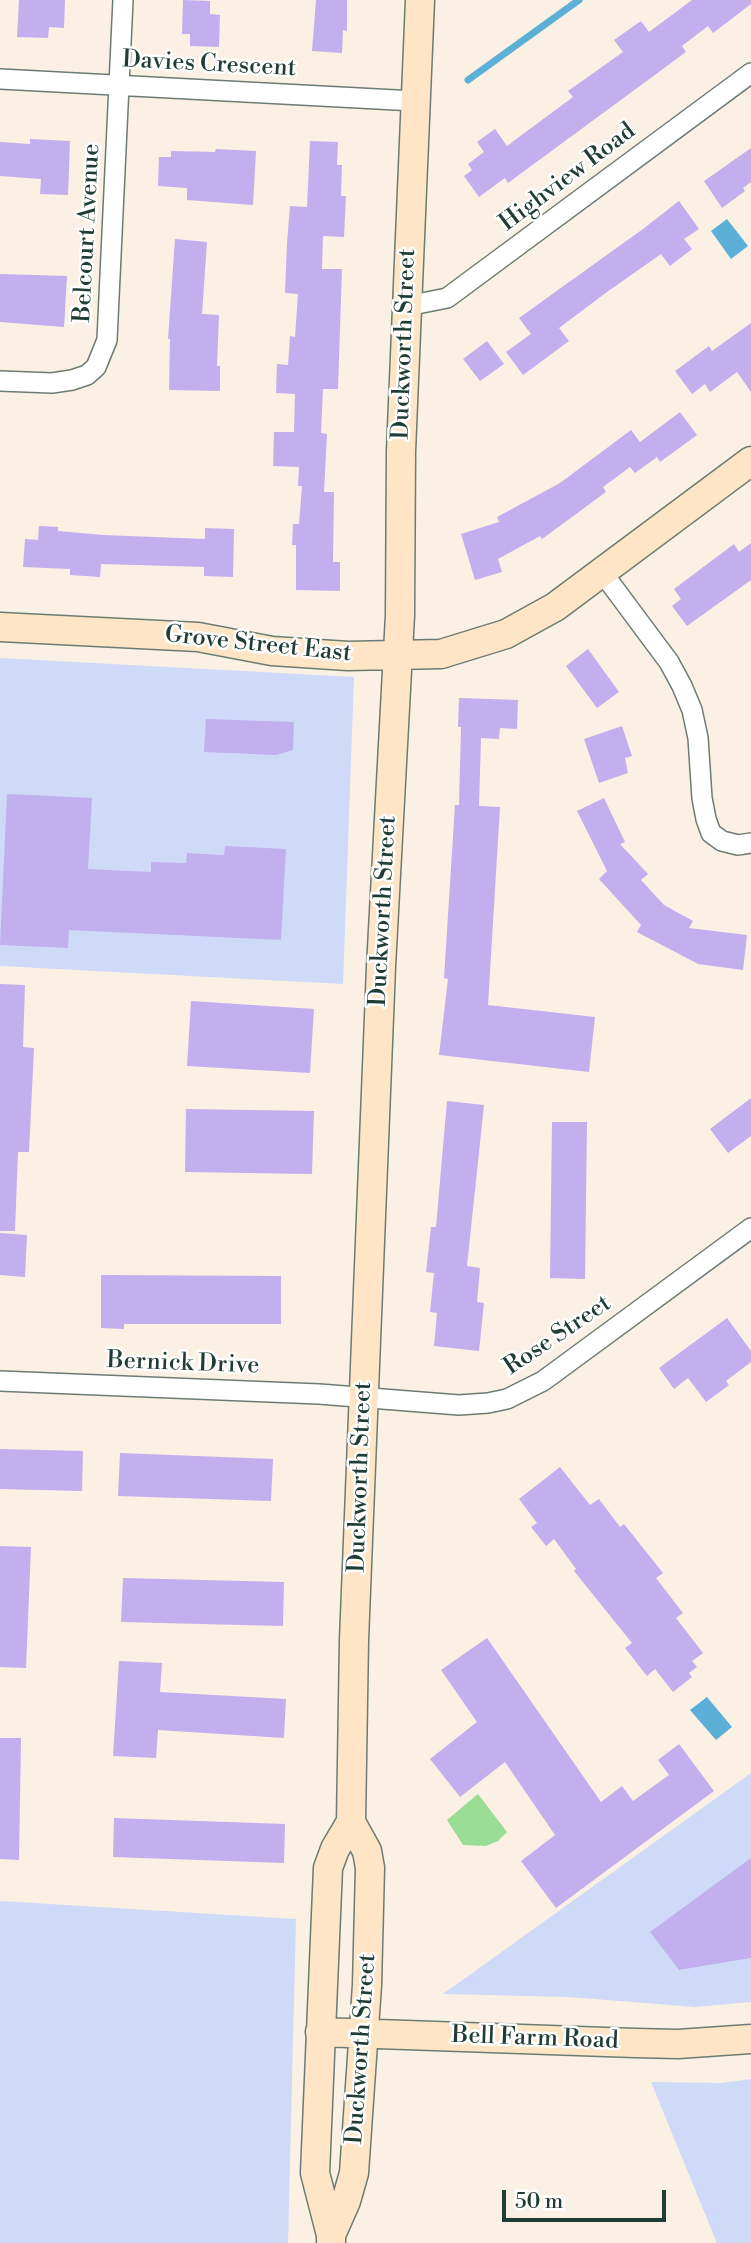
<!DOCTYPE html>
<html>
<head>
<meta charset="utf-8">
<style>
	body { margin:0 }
	#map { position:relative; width:751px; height:2243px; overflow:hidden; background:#faf0e4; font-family:"Libre Bodoni",serif }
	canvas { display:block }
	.scale { position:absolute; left:502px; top:2190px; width:164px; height:32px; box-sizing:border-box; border:4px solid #1f3d34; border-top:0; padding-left:9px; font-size:21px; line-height:24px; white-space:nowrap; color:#1f3d34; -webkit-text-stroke:5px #fff; paint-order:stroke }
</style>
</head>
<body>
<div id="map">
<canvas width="751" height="2243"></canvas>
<div class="scale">50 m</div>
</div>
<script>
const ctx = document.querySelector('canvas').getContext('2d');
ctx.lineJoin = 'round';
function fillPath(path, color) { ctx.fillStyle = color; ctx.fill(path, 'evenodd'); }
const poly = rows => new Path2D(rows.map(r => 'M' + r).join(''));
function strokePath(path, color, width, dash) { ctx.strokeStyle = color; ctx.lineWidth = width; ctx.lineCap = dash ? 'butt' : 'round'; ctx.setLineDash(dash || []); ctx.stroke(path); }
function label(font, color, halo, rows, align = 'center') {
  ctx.font = font + ' "Libre Bodoni",serif'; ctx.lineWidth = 5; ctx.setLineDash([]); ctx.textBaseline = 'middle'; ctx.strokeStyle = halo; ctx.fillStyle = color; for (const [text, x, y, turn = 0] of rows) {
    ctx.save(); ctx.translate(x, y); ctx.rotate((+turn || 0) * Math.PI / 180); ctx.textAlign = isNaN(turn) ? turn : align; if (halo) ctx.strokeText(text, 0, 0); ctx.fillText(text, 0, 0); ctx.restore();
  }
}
const built = poly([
	[0,658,354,677,343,984,0,966],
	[751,1773,751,2002,695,2007,569,1997,443,1994],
	[0,1901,296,1919,288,2243,0,2243],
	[751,2079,751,2243,717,2243,651,2082,722,2083]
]);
const green = poly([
	[478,1794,507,1832,498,1841,486,1846,463,1845,447,1820]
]);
const water = poly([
	[727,219,748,246,731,259,711,231],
	[707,1697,732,1727,716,1740,690,1710]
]);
const stream = poly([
	[468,80,579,0]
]);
const building = poly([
	[19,0,65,0,64,28,49,27,48,38,17,37],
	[183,0,210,1,210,14,220,15,219,47,190,46,190,34,182,34],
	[316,0,347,0,347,31,343,30,342,53,312,51],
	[692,0,751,0,751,4,713,33,708,26,682,46,686,52,508,183,505,178,479,197,464,176,472,170,468,164,484,152,477,142,495,129,507,146,573,97,568,91,623,52,614,40,641,21,649,32],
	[30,139,70,141,68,195,40,194,41,179,0,176,0,142,30,144],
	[310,141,338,142,337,165,342,165,341,196,346,196,344,237,323,236,322,269,342,269,338,389,323,389,321,433,327,434,324,492,334,492,333,562,340,562,340,591,296,590,296,545,292,545,293,524,299,524,302,486,298,486,299,467,273,466,274,432,294,432,295,394,276,393,277,364,288,365,290,336,295,337,298,294,285,293,287,243,290,206,307,207],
	[751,148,751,182,743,188,745,191,722,208,704,181],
	[216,149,256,151,253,205,187,200,187,188,158,186,159,157,171,157,171,151,215,152],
	[679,201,699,229,684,239,692,249,670,266,661,254,607,292,559,328,569,341,523,375,506,352,531,334,519,318,643,229],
	[175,239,207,242,202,314,219,315,217,366,220,366,220,391,169,390,170,339,168,339],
	[0,274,67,276,64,327,0,322],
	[751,323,751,392,737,372,710,392,705,384,692,394,675,371,709,346,712,351],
	[487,341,504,364,480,381,463,359],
	[680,412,697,435,660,462,657,457,635,473,630,467,603,487,606,492,542,539,540,536,498,559,502,572,475,580,461,534,499,522,497,517,560,483,631,430,640,442],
	[39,526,58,527,58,531,103,535,205,539,205,528,234,529,233,577,204,576,204,567,101,564,100,577,70,575,70,569,23,567,25,539,38,540],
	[751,543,751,580,687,626,672,606,681,599,674,589,734,544,739,552],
	[588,649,619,692,597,708,566,666],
	[459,698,518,700,517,729,500,728,499,739,481,738,479,806,500,807,488,1005,595,1017,589,1072,439,1055,448,979,444,978,455,805,459,805,461,727,458,727],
	[206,719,294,722,293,750,276,755,204,752],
	[622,726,632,756,625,758,628,773,599,783,584,739],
	[7,794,92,798,88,869,151,872,151,862,186,863,187,853,224,855,225,846,286,849,281,940,69,930,68,948,0,945],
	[604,798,625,842,620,844,648,874,641,880,664,905,693,921,689,928,747,935,743,970,698,964,637,932,641,925,599,879,607,871,577,811],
	[0,984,25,985,23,1047,34,1048,29,1152,18,1152,15,1231,0,1231],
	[191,1001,314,1009,310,1073,187,1066],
	[751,1098,751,1136,728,1153,710,1129],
	[447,1101,484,1105,467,1266,480,1268,477,1302,484,1303,479,1351,434,1346,437,1313,430,1312,434,1273,426,1272,431,1227,436,1227],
	[186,1109,314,1111,312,1174,185,1172],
	[552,1122,587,1122,585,1279,550,1278],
	[0,1233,27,1235,25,1277,0,1275],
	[101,1275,281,1276,281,1324,124,1324,124,1329,101,1328],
	[727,1318,751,1351,751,1362,726,1381,729,1385,706,1402,688,1378,674,1389,659,1368],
	[0,1449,83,1451,82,1491,0,1489],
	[120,1453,273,1459,271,1501,118,1496],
	[560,1467,590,1505,599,1499,620,1527,624,1524,663,1573,656,1578,683,1613,676,1618,703,1653,692,1661,697,1667,689,1673,692,1677,673,1692,655,1669,647,1676,625,1648,632,1643,574,1571,576,1569,554,1539,546,1546,531,1527,537,1523,519,1499],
	[0,1546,31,1547,26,1668,0,1667],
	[123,1578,284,1582,283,1626,121,1622],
	[487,1638,601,1802,622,1786,633,1801,669,1775,658,1760,679,1744,714,1791,556,1908,521,1861,555,1835,505,1762,460,1797,430,1759,477,1722,441,1670],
	[119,1661,162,1663,160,1692,286,1699,284,1738,158,1730,156,1758,113,1756],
	[0,1738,21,1738,19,1860,0,1859],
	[114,1818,285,1824,284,1863,113,1857],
	[751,1858,751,1958,679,1970,650,1932]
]);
const street = poly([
	[0,79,415,101],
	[407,306,447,298,751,73],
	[0,381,52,383,72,380,87,375,96,367,107,340,123,0],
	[602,572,669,662,682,686,692,710,698,738,702,798,706,819,711,833,722,841,738,845,751,843],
	[0,1381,319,1394,459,1405,488,1403,507,1399,543,1381,751,1228]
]);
const secondary = poly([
	[0,627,198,637,272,651,348,656,441,654,506,634,555,607,751,461],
	[320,2032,635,2043,678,2044,751,2039],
	[331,2235,346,2201,354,2173,367,1985,370,1868,367,1851,351,1822,354,1640,381,967,400,615,401,451,420,0],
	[331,2241,331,2235,315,2173,328,1868,335,1849,351,1822]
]);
const streetNames = [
	["Davies Crescent",209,65,3],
	["Highview Road",568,178,-37],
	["Belcourt Avenue",88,233,-87],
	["Duckworth Street",405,344,-88],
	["Grove Street East",258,645,6],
	["Duckworth Street",384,911,-87],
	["Rose Street",558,1336,-34],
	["Bernick Drive",183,1364,2],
	["Duckworth Street",361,1477,-88],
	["Bell Farm Road",535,2039,2],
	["Duckworth Street",362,2049,-86]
];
fillPath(built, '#cfdaf9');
fillPath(green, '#9add94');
fillPath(water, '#5cafd7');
strokePath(stream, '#5cafd7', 7);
fillPath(building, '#c2afee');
strokePath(street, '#6c7c72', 22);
strokePath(secondary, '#6c7c72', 31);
strokePath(street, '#fff', 19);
strokePath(secondary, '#fde5c5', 28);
label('24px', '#1f3d34', '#fff', streetNames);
</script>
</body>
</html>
